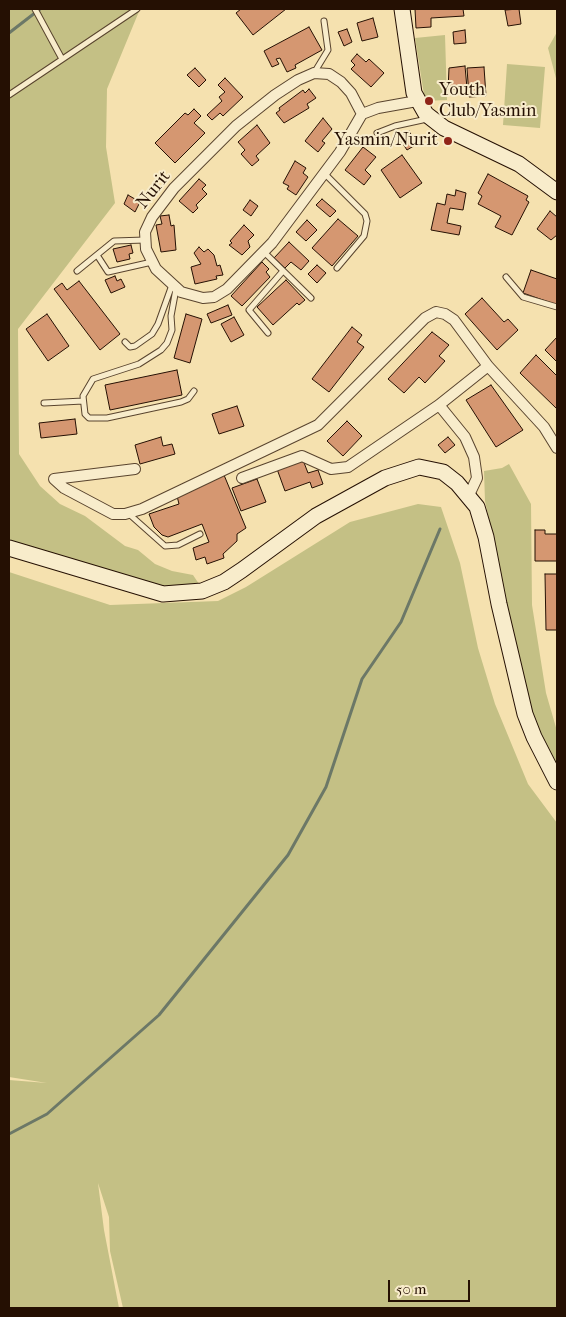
<!DOCTYPE html>
<html>
<head>
<meta charset="utf-8">
<style>
	body { margin:0 }
	#map { position:relative; width:566px; height:1317px; overflow:hidden; background:#f5e1af; font-family:"IM FELL French Canon",serif }
	canvas { display:block }
	.frame { position:absolute; inset:0; border:10px solid #251003; pointer-events:none }
	.scale { position:absolute; left:388px; top:1280px; width:82px; height:22px; box-sizing:border-box; border:2px solid #251003; border-top:0; padding-left:6px; font-size:15px; line-height:18px; white-space:nowrap; color:#251003; -webkit-text-stroke:4px #f8eccb; paint-order:stroke }
</style>
</head>
<body>
<div id="map">
<canvas width="566" height="1317"></canvas>
<div class="frame"></div>
<div class="scale">50 m</div>
</div>
<script>
const ctx = document.querySelector('canvas').getContext('2d');
ctx.lineJoin = 'round';
function fillPath(path, color) { ctx.fillStyle = color; ctx.fill(path, 'evenodd'); }
const poly = rows => new Path2D(rows.map(r => 'M' + r).join(''));
function strokePath(path, color, width, dash) { ctx.strokeStyle = color; ctx.lineWidth = width; ctx.lineCap = dash ? 'butt' : 'round'; ctx.setLineDash(dash || []); ctx.stroke(path); }
function label(font, color, halo, rows, align = 'center') {
  ctx.font = font + ' "IM FELL French Canon",serif'; ctx.lineWidth = 4; ctx.setLineDash([]); ctx.textBaseline = 'middle'; ctx.strokeStyle = halo; ctx.fillStyle = color; for (const [text, x, y, turn = 0] of rows) {
    ctx.save(); ctx.translate(x, y); ctx.rotate((+turn || 0) * Math.PI / 180); ctx.textAlign = isNaN(turn) ? turn : align; if (halo) ctx.strokeText(text, 0, 0); ctx.fillText(text, 0, 0); ctx.restore();
  }
}
const green = poly([
	[9,9,140,9,107,89,106,147,115,203,18,329,19,454,40,486,60,504,85,516,125,546,138,550,155,564,172,571,193,575,201,587,166,586,9,552],
	[557,32,557,82,548,48],
	[445,35,447,100,425,101,415,38],
	[507,64,545,67,540,128,503,125],
	[509,464,531,504,532,605,546,693,557,731,557,768,543,741,529,706,485,501,484,471,502,468],
	[418,504,441,507,460,563,478,648,495,704,528,784,557,823,557,1308,123,1308,110,1251,109,1217,98,1183,104,1230,119,1308,9,1308,9,1080,47,1083,9,1077,9,572,110,605,218,601,246,587,350,522]
]);
const stream = poly([
	[9,33,40,9],
	[9,1134,47,1114,159,1015,288,855,326,787,362,679,401,622,440,529]
]);
const building = poly([
	[241,9,286,9,253,35,236,13,241,9],
	[415,9,463,9,464,16,431,18,431,27,416,28,415,9],
	[519,9,521,24,508,26,505,10,519,9],
	[373,18,378,37,362,41,357,23,373,18],
	[309,27,322,50,295,65,296,68,287,72,280,58,276,59,279,64,272,67,264,51,309,27],
	[347,29,352,42,344,46,338,32,347,29],
	[465,30,466,43,454,44,453,32,465,30],
	[357,54,366,62,369,59,384,73,371,87,351,69,355,65,351,61,357,54],
	[465,66,467,88,448,90,449,68,465,66],
	[484,67,486,96,469,97,467,68,484,67],
	[195,68,206,80,199,87,187,75,195,68],
	[225,78,243,97,223,116,220,113,212,120,207,115,222,101,219,97,225,92,218,85,225,78],
	[309,89,316,98,307,104,309,108,284,123,276,113,280,110,279,108,303,90,305,93,309,89],
	[194,109,201,116,194,123,205,133,175,163,155,143,185,113,188,115,194,109],
	[323,118,332,129,322,141,325,143,318,152,305,141,323,118],
	[257,125,270,143,256,156,259,160,252,166,241,154,245,150,238,142,257,125],
	[409,131,417,144,407,150,399,138,409,131],
	[363,147,376,157,365,170,371,176,364,185,345,170,363,147],
	[402,155,422,183,400,198,381,170,402,155],
	[295,161,306,168,303,173,308,177,296,195,287,189,289,186,283,183,295,161],
	[488,174,528,196,526,200,529,202,512,235,495,227,501,216,478,204,482,196,478,193,488,174],
	[199,179,206,185,202,189,207,194,196,205,198,208,193,213,179,201,199,179],
	[456,190,466,193,463,210,450,208,447,223,461,226,459,235,431,230,437,203,445,205,447,194,455,196,456,190],
	[128,195,140,202,135,212,124,204,128,195],
	[322,199,336,211,330,217,316,205,322,199],
	[250,200,258,206,251,216,243,210,250,200],
	[550,211,557,217,557,235,551,240,537,229,550,211],
	[169,215,171,226,174,225,176,250,161,252,156,225,162,224,160,216,169,215],
	[338,219,358,236,332,266,312,248,338,219],
	[307,220,317,230,306,241,296,232,307,220],
	[244,225,254,235,248,241,250,247,242,255,229,245,232,243,230,241,244,225],
	[289,242,309,261,301,270,291,262,285,268,274,258,289,242],
	[131,245,133,253,129,254,130,259,117,262,113,249,131,245],
	[199,247,204,252,208,249,214,255,217,266,220,265,223,275,216,276,217,279,195,284,191,267,201,264,194,253,199,247],
	[262,262,269,269,266,272,270,277,242,306,231,296,262,262],
	[317,265,326,273,317,283,308,274,317,265],
	[531,270,557,279,557,305,523,293,531,270],
	[115,276,117,281,121,279,125,287,111,293,105,280,115,276],
	[286,280,305,300,299,305,297,303,273,325,257,307,286,280],
	[79,281,120,334,100,350,54,289,62,283,67,290,79,281],
	[482,298,504,322,508,319,518,330,497,350,465,314,482,298],
	[228,305,232,315,211,323,207,314,228,305],
	[47,314,69,346,48,361,26,329,47,314],
	[186,314,202,319,190,363,174,358,186,314],
	[234,317,244,335,231,342,221,324,234,317],
	[352,327,362,335,357,342,364,347,329,392,312,379,352,327],
	[432,332,449,345,439,356,445,361,425,383,419,377,404,393,388,379,432,332],
	[557,337,557,362,545,350,557,337],
	[536,355,557,376,557,409,520,373,536,355],
	[177,370,182,395,110,410,105,385,177,370],
	[491,385,523,430,496,447,466,400,491,385],
	[237,406,244,426,219,434,212,414,237,406],
	[75,419,77,434,41,438,39,423,75,419],
	[347,421,362,436,343,456,327,441,347,421],
	[161,437,163,446,172,444,175,454,140,464,135,445,161,437],
	[448,437,455,445,445,453,438,445,448,437],
	[303,460,308,473,318,470,323,484,312,488,310,482,285,491,277,469,303,460],
	[224,475,246,528,237,534,237,541,223,554,224,558,207,564,205,557,196,560,193,548,209,542,202,524,168,537,162,535,154,527,149,514,179,504,177,496,224,475],
	[257,479,266,502,241,511,232,488,257,479],
	[535,530,545,530,545,534,557,534,557,561,535,561,535,530],
	[545,574,557,574,557,630,546,630,545,574]
]);
const lane = poly([
	[35,9,62,59],
	[314,73,328,50,324,21],
	[9,95,137,9],
	[377,133,395,126,427,119],
	[325,174,365,214,367,221,364,236,337,268],
	[264,252,311,298],
	[97,255,108,272,152,262],
	[77,271,114,241,145,240],
	[506,277,523,297,557,307],
	[176,289,171,316,172,330,167,343,161,350,139,364,93,379,83,396,85,414,89,418,107,418,181,402,188,399,194,391],
	[268,333,249,310,283,271],
	[125,342,130,347,135,346,152,334,158,324,172,285],
	[44,403,83,401],
	[129,514,165,546,178,545,200,534]
]);
const street = poly([
	[314,73,329,74,341,82,351,93,362,114,340,152,272,243,227,289,214,297,203,298,181,292,156,269,146,249,145,232,152,217,174,188,236,126,275,95,298,80,314,73],
	[362,114,378,108,417,101],
	[439,405,465,437,474,457,477,478,469,495],
	[135,469,54,479,64,488,113,514,125,514,142,509,318,425,425,318,436,312,445,314,454,320,488,366,544,427,557,448],
	[242,478,302,456,331,469,348,467,439,405,488,366]
]);
const secondary = poly([
	[402,9,414,93,426,114,444,128,519,164,557,192],
	[9,548,163,594,202,591,224,582,242,570,316,516,385,478,419,467,443,472,457,483,477,507,486,537,499,604,525,714,534,737,557,782]
]);
const markers = [
	[429,101,5,"#8f2418"],
	[448,141,5,"#8f2418"]
];
const poiNames = [
	["Youth",439,91],
	["Club/Yasmin",439,112],
	["Yasmin/Nurit",438,141,"right"]
];
const streetNames = [
	["Nurit",154,190,-52]
];
fillPath(green, '#c4c085');
strokePath(stream, '#6c7867', 3);
fillPath(building, '#d59771');
strokePath(building, '#251003', 1);
strokePath(lane, '#59442e', 7);
strokePath(street, '#59442e', 12);
strokePath(secondary, '#251003', 17);
strokePath(lane, '#f8eccb', 5);
strokePath(street, '#f8eccb', 10);
strokePath(secondary, '#f8eccb', 15);
for (const [x, y, r, color] of markers) { const dot = new Path2D(); dot.arc(x, y, r, 0, 2 * Math.PI); ctx.fillStyle = color; ctx.fill(dot); strokePath(dot, '#f8eccb', 2); }
label('18px', '#251003', '#f8eccb', poiNames, 'left');
label('18px', '#251003', '#f8eccb', streetNames);
</script>
</body>
</html>
